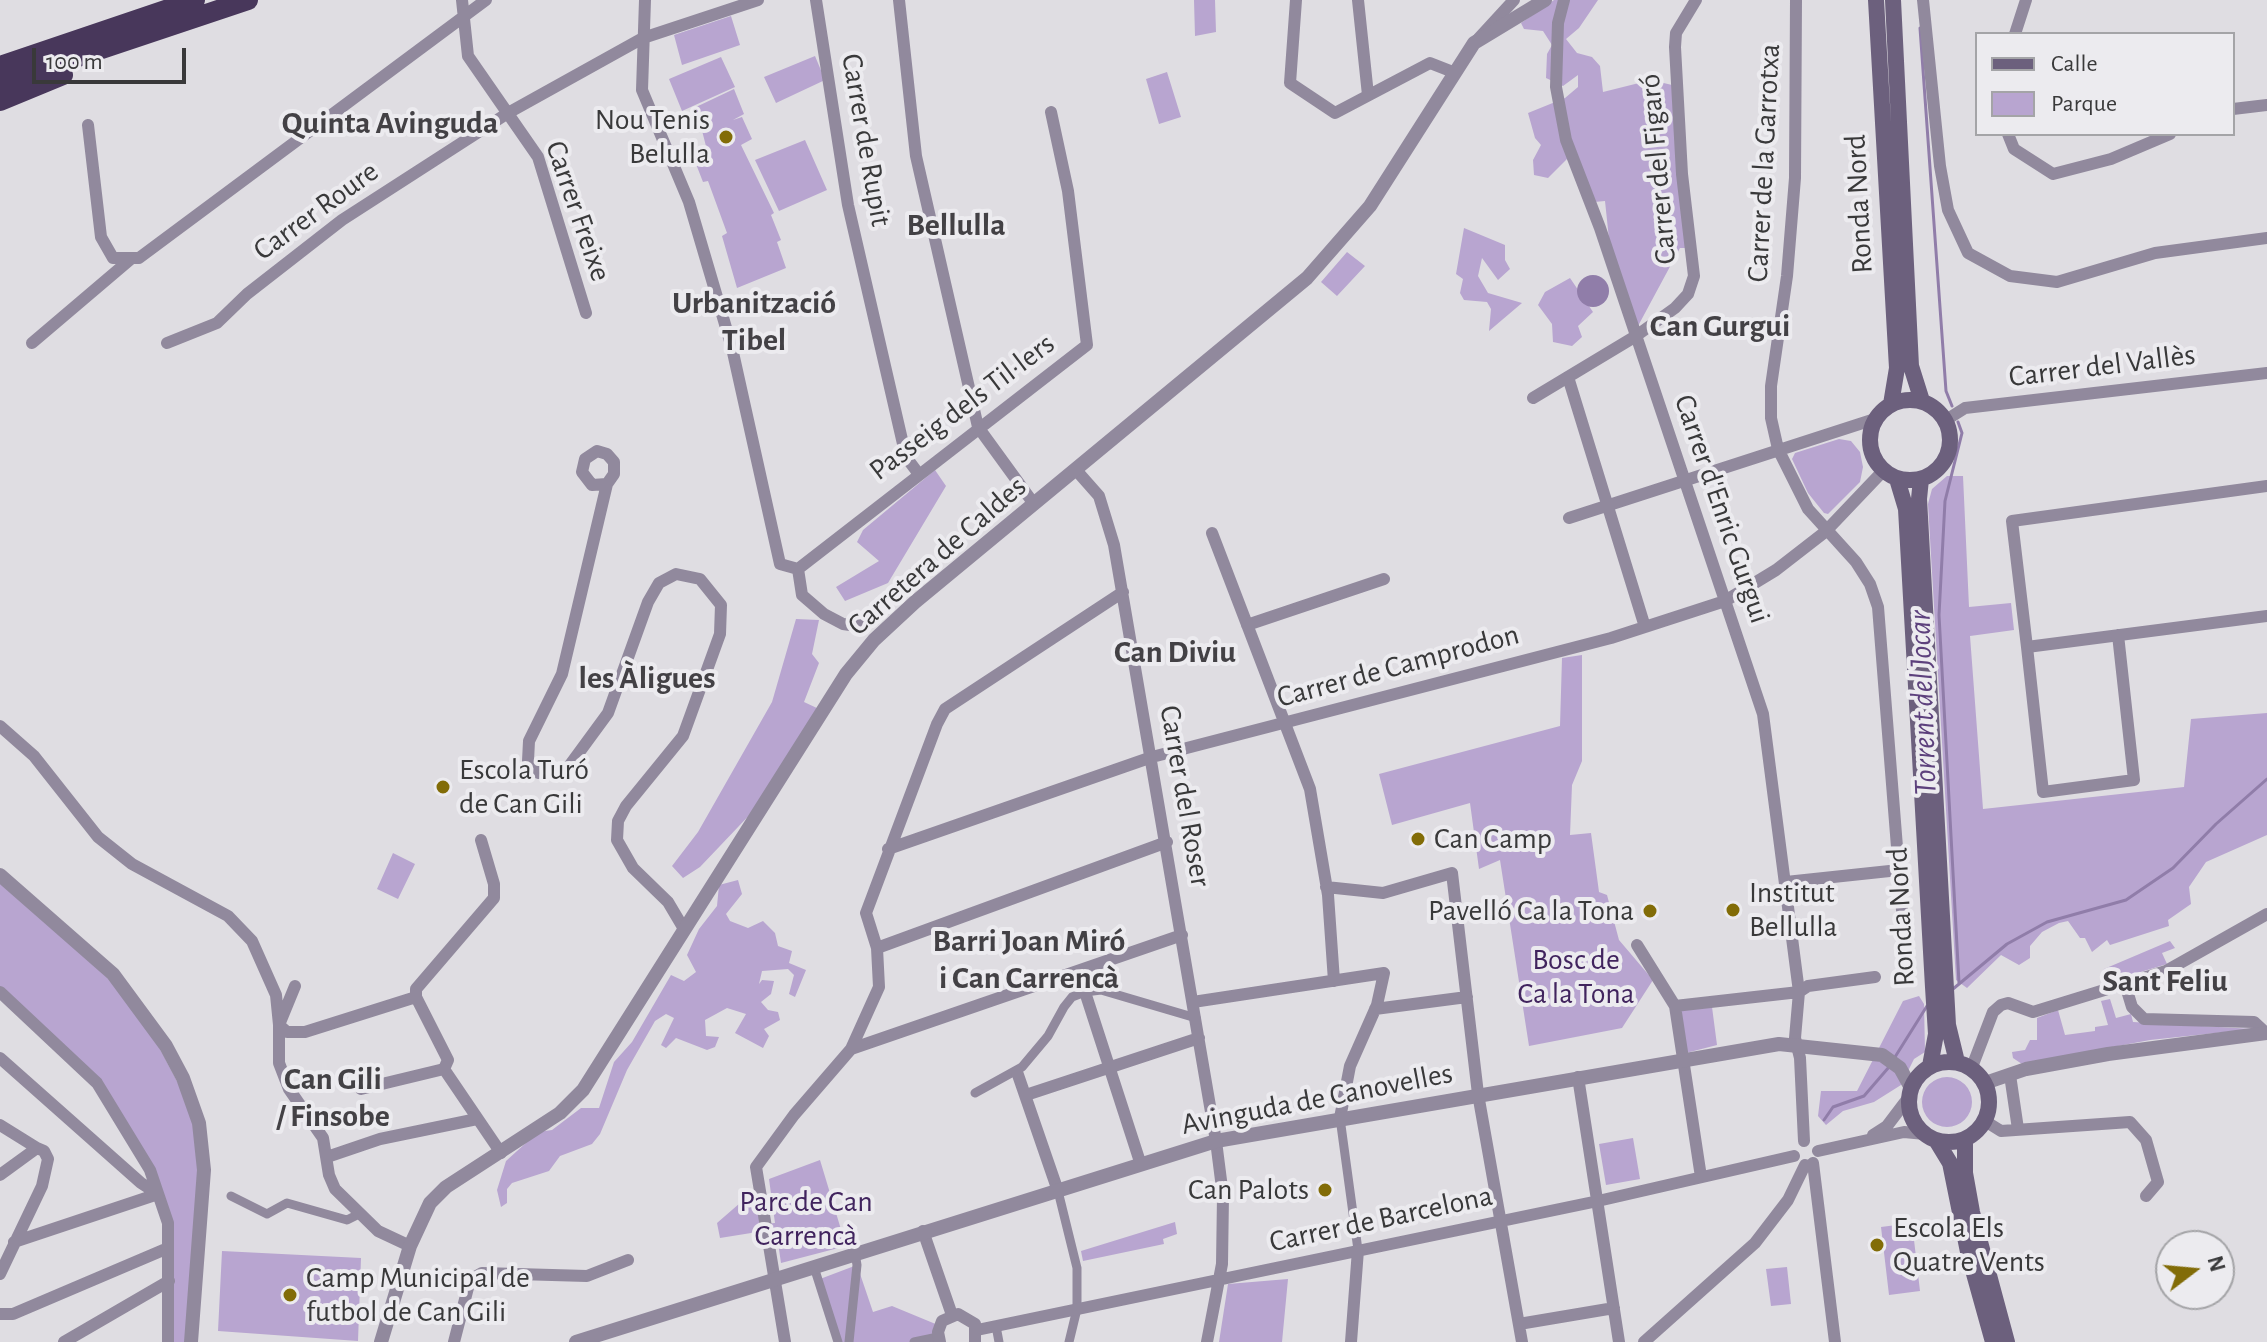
<!DOCTYPE html>
<html>
<head>
<meta charset="utf-8">
<style>
	body { margin:0 }
	#map { position:relative; width:2267px; height:1342px; overflow:hidden; background:#dfdde2; font-family:"Alegreya Sans",sans-serif }
	canvas { display:block }
	.legend { position:absolute; left:1975px; top:32px; width:260px; height:104px; box-sizing:border-box; background:#ecebef; border:2px solid #a4a4a7; margin:0; padding:10px 14px; list-style:none; font-size:24px; color:#39393a }
	.legend li { display:flex; align-items:center; gap:16px; height:40px }
	.legend b { width:40px; border:2px solid #a4a4a7 }
	.north { position:absolute; left:2155px; top:1230px; width:80px; height:80px; box-sizing:border-box; background:#ecebef; border:2px solid #a4a4a7; border-radius:50%; rotate:74deg; font-size:22px; font-weight:700; line-height:32px; text-align:center; color:#39393a }
	.north::after { content:''; display:block; margin:auto; width:28px; height:36px; background:#826c07; clip-path:polygon(50% 0,100% 100%,50% 72%,0 100%) }
	.scale { position:absolute; left:32px; top:48px; width:154px; height:36px; box-sizing:border-box; border:4px solid #39393a; border-top:0; padding-left:10px; font-size:24px; line-height:28px; white-space:nowrap; color:#39393a; -webkit-text-stroke:6px #ecebef; paint-order:stroke }
</style>
</head>
<body>
<div id="map">
<canvas width="2267" height="1342"></canvas>
<ul class="legend">
<li><b style="height:10px;background:#6c607d"></b>Calle</li>
<li><b style="height:22px;background:#b8a5d0"></b>Parque</li>
</ul>
<div class="north">N</div>
<div class="scale">100 m</div>
</div>
<script>
const ctx = document.querySelector('canvas').getContext('2d');
ctx.lineJoin = 'round';
function fillPath(path, color) { ctx.fillStyle = color; ctx.fill(path, 'evenodd'); }
const poly = rows => new Path2D(rows.map(r => 'M' + r).join(''));
function strokePath(path, color, width, dash) { ctx.strokeStyle = color; ctx.lineWidth = width; ctx.lineCap = dash ? 'butt' : 'round'; ctx.setLineDash(dash || []); ctx.stroke(path); }
function label(font, color, halo, rows, align = 'center') {
  ctx.font = font + ' "Alegreya Sans",sans-serif'; ctx.lineWidth = 8; ctx.setLineDash([]); ctx.textBaseline = 'middle'; ctx.strokeStyle = halo; ctx.fillStyle = color; for (const [text, x, y, turn = 0] of rows) {
    ctx.save(); ctx.translate(x, y); ctx.rotate((+turn || 0) * Math.PI / 180); ctx.textAlign = isNaN(turn) ? turn : align; if (halo) ctx.strokeText(text, 0, 0); ctx.fillText(text, 0, 0); ctx.restore();
  }
}
const green = poly([
	[1194,0,1215,0,1216,32,1195,36],
	[1554,0,1598,0,1579,28,1566,39,1577,53,1592,57,1600,66,1603,92,1651,80,1672,85,1687,248,1680,248,1638,326,1609,239,1605,201,1594,202,1567,159,1548,178,1534,175,1533,160,1541,145,1535,138,1528,113,1565,98,1578,87,1578,75,1563,86,1546,78,1547,54,1552,45,1543,31,1524,29,1521,23],
	[731,16,740,45,682,65,674,35],
	[815,56,825,80,776,103,764,77],
	[721,57,735,87,682,111,669,79],
	[1167,72,1181,117,1159,124,1146,79],
	[734,89,744,114,733,120,742,117,752,139,741,145,774,213,771,215,781,240,777,242,786,268,737,288,722,236,727,233,708,181,703,182,696,164,709,158,696,107],
	[805,140,827,190,779,211,755,160],
	[1464,228,1505,245,1505,260,1510,269,1498,280,1482,258,1478,276,1488,293,1522,303,1489,331,1491,309,1487,302,1464,300,1460,293,1463,279,1456,274],
	[1347,252,1365,266,1337,296,1321,282],
	[1570,278,1593,312,1578,326,1582,337,1572,346,1553,342,1552,324,1538,305,1545,292],
	[1839,439,1851,441,1860,452,1863,467,1860,482,1828,514,1824,513,1808,493,1792,459,1795,453],
	[935,470,946,486,888,583,845,601,836,587,879,561,857,542,863,530],
	[1947,476,1963,476,1969,607,2011,603,2014,630,1970,636,1983,809,2184,787,2191,719,2267,713,2267,835,2206,862,2189,887,2191,904,2168,920,2169,926,2110,945,2107,940,2092,952,2085,938,2080,938,2068,921,2059,923,2042,932,2030,946,2030,958,2019,965,2001,955,1967,988,1956,980,1928,504,1932,489],
	[796,619,819,620,812,654,819,663,804,702,819,709,758,806,700,867,683,878,672,866,698,832,772,702],
	[1582,655,1582,761,1572,785,1570,835,1591,833,1599,892,1607,895,1619,940,1653,980,1622,1028,1529,1046,1500,860,1479,869,1470,803,1392,825,1379,774,1560,726,1562,658],
	[393,853,415,864,398,899,377,889],
	[0,875,138,1007,199,1123,191,1342,168,1342,164,1207,97,1083,0,989],
	[738,880,742,894,726,914,730,921,748,928,763,921,775,933,778,946,792,951,789,963,806,970,795,997,789,994,794,975,788,969,762,971,759,984,762,980,774,981,771,994,761,1002,768,1010,778,1012,780,1020,764,1029,769,1036,763,1048,735,1033,746,1014,727,1008,705,1020,706,1036,719,1037,715,1047,707,1050,676,1038,666,1048,661,1045,674,1018,666,1014,655,1021,627,1070,600,1134,592,1144,560,1156,549,1171,512,1183,507,1189,507,1203,501,1207,497,1190,506,1161,538,1132,552,1130,581,1108,599,1108,614,1062,632,1042,671,975,684,981,696,972,687,955,699,929,717,906,719,885],
	[2170,941,2175,948,2162,953,2167,964,2104,983,2101,975,2104,969],
	[1919,996,1924,1004,1925,1052,1914,1059,1901,1085,1874,1102,1843,1111,1826,1125,1818,1116,1821,1091,1857,1091,1903,1001],
	[2110,999,2116,1018,2131,1014,2133,1022,2253,1029,2150,1040,2022,1064,2013,1058,2012,1052,2025,1050,2030,1040,2037,1040,2037,1018,2058,1010,2065,1035,2095,1031,2095,1027,2108,1025,2101,1001],
	[1712,1007,1717,1045,1686,1053,1678,1010],
	'1922 1102a25 25 0 1 1 50 0a25 25 0 1 1-50 0Z',
	[1633,1138,1640,1179,1606,1185,1599,1144],
	[820,1160,846,1246,781,1263,776,1229,720,1238,717,1223,755,1190,762,1224,775,1223,769,1179],
	[1175,1222,1177,1234,1163,1239,1164,1244,1083,1261,1081,1251],
	[1912,1223,1920,1291,1889,1295,1881,1227],
	[222,1251,361,1258,358,1341,218,1331],
	[857,1265,873,1312,892,1306,938,1325,938,1342,841,1342,820,1279],
	[1787,1267,1791,1304,1771,1306,1766,1269],
	[1288,1279,1282,1342,1219,1342,1228,1284]
]);
const water = poly([
	'1577 291a16 16 0 1 1 32 0a16 16 0 1 1-32 0Z'
]);
const stream = poly([
	[1920,28,1946,391,1952,406],
	[1958,422,1962,433,1945,501,1939,615,1959,983],
	[1953,989,2007,944,2047,922,2126,900,2173,868,2216,824,2267,779],
	[1895,1057,1927,1006],
	[1824,1120,1833,1107,1864,1096,1889,1067]
]);
const pedestrian = poly([
	[975,1093,1022,1067,1048,1036,1064,1007,1072,997,1085,992,1101,990,1196,1018],
	[1340,1118,1358,1250],
	[1058,1191,1077,1268,1077,1309,1069,1342],
	[231,1196,267,1214,287,1203,347,1220,359,1214],
	[814,1267,838,1342],
	[996,1326,999,1342],
	[849,1342,857,1265,855,1253],
	[914,1342,938,1337]
]);
const minor = poly([
	[462,0,468,56,538,157,586,313],
	[645,0,642,90,689,202,732,348,780,564,798,569],
	[816,0,848,205,906,457,918,473],
	[899,0,916,156,978,427,1034,504],
	[1296,0,1290,83,1335,113,1430,63,1453,72],
	[1358,0,1368,95],
	[1564,0,1558,23,1556,87,1566,140,1600,228,1763,714,1799,992,1795,1038,1800,1058,1804,1141],
	[1796,0,1795,178,1787,276,1771,386,1771,418,1778,449,1808,509,1856,562,1870,584,1878,607,1903,923],
	[1923,0,1940,166,1948,210,1968,253,2010,276,2057,282,2155,253,2267,238],
	[2015,34,2026,0],
	[1479,38,1514,0],
	[2233,109,2267,105],
	[88,125,101,237,113,258,139,258,486,0],
	[2008,134,2014,149,2053,174,2111,159,2170,134],
	[32,343,132,258],
	[167,343,217,323,247,294,342,220,508,113,643,38,758,0],
	[1568,377,1645,627],
	[1533,398,1636,336,1675,308,1688,294,1694,276,1682,174,1675,47,1676,33,1696,0],
	[1946,420,1965,408,2267,373],
	[1076,470,1099,496,1114,545,1216,1141,1223,1196,1222,1264,1207,1342],
	[607,484,592,485,582,472,585,459,597,451,607,454,614,462,614,474,607,484,562,674,529,741,528,761,538,773,564,773,608,713,648,602,659,583,676,574,700,579,721,605,720,634,683,736,626,806,618,821,617,840,633,868,668,902,684,929],
	[1569,518,1875,419],
	[1212,533,1310,789,1328,895,1334,981],
	[798,569,1087,345,1068,191,1051,112],
	[798,569,802,595,824,614,843,624,857,626,873,618],
	[1247,625,1384,579],
	[2118,635,2134,780,2043,792,2027,647,2267,616],
	[2027,647,2012,521,2267,486],
	[0,726,34,756,98,837,132,864,228,916,252,941,276,995,279,1025],
	[481,840,494,884,494,898,416,989,416,997,448,1060,444,1069,501,1153],
	[888,849,1152,757,1611,638,1725,601,1776,570,1825,532,1884,470],
	[1786,882,1899,870],
	[1326,887,1383,893,1452,873,1478,1094,1522,1342],
	[1637,945,1675,1006,1701,1177],
	[877,948,1167,842],
	[2125,984,2132,1007,2144,1019,2254,1022,2267,1034],
	[295,986,279,1025,279,1063,289,1089,323,1138,329,1175,335,1189,378,1231,410,1246],
	[0,992,97,1083,150,1170,168,1223,168,1342],
	[1085,992,1141,1165],
	[1193,1002,1384,973,1377,1005,1350,1066,1340,1118],
	[1675,1006,1799,992,1808,986,1875,977],
	[1375,1009,1467,997],
	[279,1025,287,1032,305,1032,416,997],
	[851,1049,1182,935],
	[0,1058,141,1183,158,1194],
	[1972,1067,1993,1012,2001,1005,2008,1003,2033,1012,2166,971,2267,914],
	[1017,1072,1058,1191],
	[2010,1075,2018,1129],
	[1578,1077,1619,1342],
	[361,1089,444,1069],
	[1026,1095,1199,1038],
	[1985,1121,2001,1131,2130,1122,2146,1140,2158,1182,2146,1196],
	[0,1125,37,1148],
	[1873,1135,1887,1126,1909,1097],
	[1818,1151,1904,1132,1925,1134],
	[327,1157,380,1139,477,1119],
	[1813,1163,1835,1342],
	[0,1175,37,1148,44,1151,48,1159,42,1186,0,1274],
	[923,1231,952,1315],
	[14,1242,158,1194],
	[0,1314,13,1314,168,1248],
	[1519,1324,1614,1308],
	[977,1330,1598,1201,1794,1156],
	[64,1342,169,1281],
	[454,1342,470,1280,482,1273,587,1276,628,1260],
	[785,1342,756,1167,794,1115,851,1049,879,987,877,948,866,913,937,724,945,709,1123,592],
	[940,1342,938,1332,942,1321,958,1314,975,1324,975,1342],
	[1351,1342,1358,1250],
	[1644,1342,1755,1243,1788,1200,1805,1165]
]);
const tertiary = poly([
	[0,875,113,974,166,1046,183,1078,199,1123,204,1170,191,1342],
	[1985,1083,2026,1069,2108,1054,2267,1033],
	[381,1342,410,1246,430,1203,446,1187,560,1113,583,1090,846,674,874,640,915,602,1307,278,1370,206,1474,43,1545,0],
	[576,1342,1216,1141,1779,1044,1882,1055,1900,1068,1911,1088]
]);
const secondary = poly([
	[1876,0,1897,368,1891,404],
	[1893,0,1911,366,1922,401],
	'1870 440a40 40 0 1 1 80 0a40 40 0 1 1-80 0Z',
	[1897,479,1906,509,1933,987,1936,1034,1930,1066],
	[1921,479,1919,499,1948,1025,1957,1062],
	'1909 1102a40 40 0 1 1 80 0a40 40 0 1 1-80 0Z',
	[1965,1139,1965,1173,1972,1212,2007,1342],
	[1936,1140,1950,1163,1968,1252,1993,1342]
]);
const trunk = poly([
	[0,66,195,0],
	[0,83,248,0],
	[0,101,63,75]
]);
const markers = [
	[726,137,8,"#826c07"],
	[443,787,8,"#826c07"],
	[1418,839,8,"#826c07"],
	[1733,910,8,"#826c07"],
	[1650,911,8,"#826c07"],
	[1325,1190,8,"#826c07"],
	[1877,1245,8,"#826c07"],
	[290,1295,8,"#826c07"]
];
const poiNames = [
	["Nou Tenis",710,120,"right"],
	["Belulla",710,154,"right"],
	["Escola Turó",459,770],
	["de Can Gili",459,804],
	["Can Camp",1434,839],
	["Institut",1749,893],
	["Bellulla",1749,927],
	["Pavelló Ca la Tona",1634,911,"right"],
	["Can Palots",1309,1190,"right"],
	["Escola Els",1893,1228],
	["Quatre Vents",1893,1262],
	["Camp Municipal de",306,1278],
	["futbol de Can Gili",306,1312]
];
const streetNames = [
	["Carrer de Rupit",866,140,80],
	["Carrer de la Garrotxa",1764,163,-87],
	["Carrer del Figaró",1658,169,-95],
	["Ronda Nord",1859,204,-93],
	["Carrer Roure",316,211,-36],
	["Carrer Freixe",578,211,71],
	["Carrer del Vallès",2102,366,-7],
	["Passeig dels Til·lers",962,407,-37],
	["Carrer d'Enric Gurgui",1722,509,71],
	["Carretera de Caldes",937,556,-41],
	["Carrer de Camprodon",1398,666,-15],
	["Carrer del Roser",1185,796,80],
	["Ronda Nord",1901,917,-93],
	["Avinguda de Canovelles",1317,1099,-11],
	["Carrer de Barcelona",1381,1219,-12]
];
const parkNames = [
	["Bosc de",1576,960],
	["Ca la Tona",1576,994],
	["Parc de Can",806,1202],
	["Carrencà",806,1236]
];
const neighbourhoodNames = [
	["Quinta Avinguda",390,123],
	["Bellulla",956,225],
	["Urbanització",754,303],
	["Tibel",754,340],
	["Can Gurgui",1720,326],
	["Can Diviu",1175,652],
	["les Àligues",647,678],
	["Barri Joan Miró",1029,941],
	["i Can Carrencà",1029,978],
	["Sant Feliu",2165,981],
	["Can Gili",333,1079],
	["/ Finsobe",333,1116]
];
const waterNames = [
	["Torrent del Jocar",1923,703,-92]
];
fillPath(green, '#b8a5d0');
fillPath(water, '#907da9');
strokePath(stream, '#907da9', 3);
strokePath(pedestrian, '#91899d', 9);
strokePath(minor, '#91899d', 12);
strokePath(tertiary, '#91899d', 14);
strokePath(secondary, '#6c607d', 16);
strokePath(trunk, '#48375b', 20);
for (const [x, y, r, color] of markers) { const dot = new Path2D(); dot.arc(x, y, r, 0, 2 * Math.PI); ctx.fillStyle = color; ctx.fill(dot); strokePath(dot, '#ecebef', 3); }
label('30px', '#39393a', '#ecebef', poiNames, 'left');
label('30px', '#39393a', '#ecebef', streetNames);
label('30px', '#41245e', '#ecebef', parkNames);
label('bold 32px', '#434145', '#ecebef', neighbourhoodNames);
label('italic 32px', '#5d417d', '#ecebef', waterNames);
</script>
</body>
</html>
